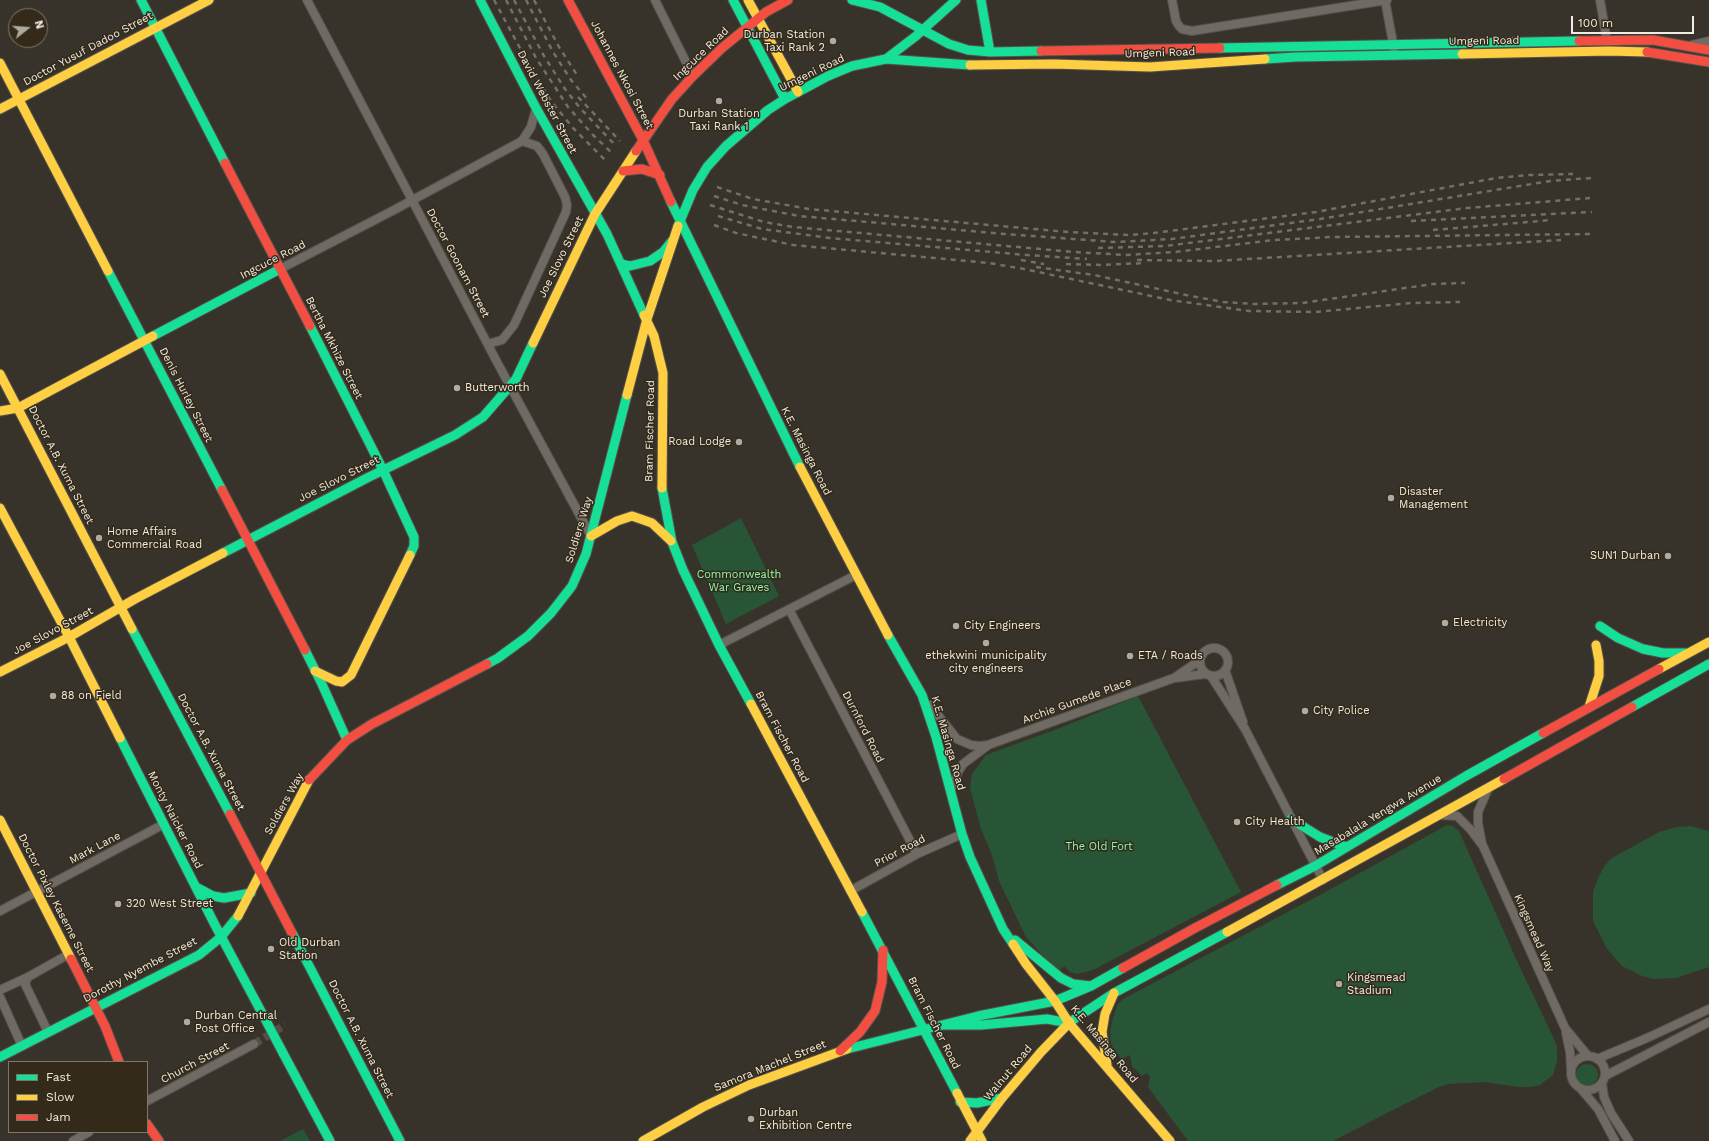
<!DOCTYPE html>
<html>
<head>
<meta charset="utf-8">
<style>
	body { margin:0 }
	#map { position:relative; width:1709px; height:1141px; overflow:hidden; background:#38332a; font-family:"Work Sans",sans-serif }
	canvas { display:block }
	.legend { position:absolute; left:8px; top:1061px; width:140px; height:72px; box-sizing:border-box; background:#332a1a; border:1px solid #7f776a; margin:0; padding:5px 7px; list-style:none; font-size:12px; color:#f1ebe1 }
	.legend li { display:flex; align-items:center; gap:8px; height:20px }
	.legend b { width:20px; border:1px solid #7f776a }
	.north { position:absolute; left:8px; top:8px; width:40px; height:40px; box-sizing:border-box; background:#332a1a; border:1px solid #7f776a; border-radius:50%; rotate:73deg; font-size:11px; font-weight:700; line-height:16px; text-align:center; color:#f1ebe1 }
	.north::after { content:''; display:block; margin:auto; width:14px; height:18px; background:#b0aba1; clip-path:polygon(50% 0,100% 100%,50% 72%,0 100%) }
	.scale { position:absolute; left:1571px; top:16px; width:123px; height:18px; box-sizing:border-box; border:2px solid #f1ebe1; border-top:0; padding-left:5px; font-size:12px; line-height:14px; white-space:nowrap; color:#f1ebe1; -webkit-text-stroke:3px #332a1a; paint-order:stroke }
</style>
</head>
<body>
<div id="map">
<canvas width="1709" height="1141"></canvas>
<ul class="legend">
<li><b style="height:5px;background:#16e098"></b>Fast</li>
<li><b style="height:5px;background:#ffcf43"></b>Slow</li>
<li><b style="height:5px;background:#f24e42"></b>Jam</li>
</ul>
<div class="north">N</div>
<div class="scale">100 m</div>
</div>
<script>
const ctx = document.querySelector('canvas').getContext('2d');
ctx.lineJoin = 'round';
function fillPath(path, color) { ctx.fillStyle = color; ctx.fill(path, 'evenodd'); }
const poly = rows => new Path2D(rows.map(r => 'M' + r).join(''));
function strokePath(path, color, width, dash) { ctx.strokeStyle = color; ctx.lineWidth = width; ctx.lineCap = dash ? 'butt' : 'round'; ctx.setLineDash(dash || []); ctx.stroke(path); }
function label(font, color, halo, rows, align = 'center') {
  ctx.font = font + ' "Work Sans",sans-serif'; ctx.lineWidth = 3; ctx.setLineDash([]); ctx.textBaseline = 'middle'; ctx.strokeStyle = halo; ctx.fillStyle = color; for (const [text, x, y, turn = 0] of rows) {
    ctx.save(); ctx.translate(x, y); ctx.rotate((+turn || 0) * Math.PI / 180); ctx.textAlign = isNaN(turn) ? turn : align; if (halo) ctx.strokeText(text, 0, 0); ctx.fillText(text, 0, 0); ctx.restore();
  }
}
const green = poly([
	[741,518,779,596,726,624,692,545],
	[1138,696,1241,892,1093,970,1077,974,1070,972,1064,966,1057,972,1026,937,999,881,992,855,981,829,970,788,972,774,986,755,1060,728],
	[1447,825,1453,826,1459,831,1517,961,1554,1039,1557,1047,1557,1061,1553,1075,1540,1085,1532,1087,1518,1087,1485,1082,1449,1084,1439,1087,1387,1113,1333,1141,1188,1141,1148,1087,1150,1077,1147,1073,1142,1076,1132,1066,1130,1055,1121,1059,1113,1048,1111,1043,1110,1032,1112,1021,1117,1005,1123,999,1318,896],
	[1691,826,1709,831,1709,967,1676,978,1653,979,1642,976,1622,966,1607,949,1593,921,1593,892,1599,876,1605,865,1612,858,1659,832,1677,827],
	'1576 1075a11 11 0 1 1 22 0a11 11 0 1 1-22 0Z',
	[303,1129,310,1141,280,1141]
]);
const streetTunnel = poly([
	[254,1044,285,1025]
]);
const street = poly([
	[307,0,497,362,591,536],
	[655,0,693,76],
	[1172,0,1176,21,1179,26,1182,29,1192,31,1387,0],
	[1385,0,1395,54],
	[1600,0,1607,41],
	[1692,45,1709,41],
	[280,269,394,210,522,141,531,127,536,109],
	[488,344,502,340,514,325,566,212,567,205,565,197,543,154,537,146,522,141],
	[789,609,917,854],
	[719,645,856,575],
	'1200 662a14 14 0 1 1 28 0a14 14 0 1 1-28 0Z',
	[1225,670,1243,722],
	[1211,676,1245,729,1323,880],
	[1175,678,1205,674],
	[930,705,957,739,971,745,979,746,988,745,1174,678,1200,660],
	[952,787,958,772,963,764,987,746],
	[1440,815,1457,816,1471,830,1483,846,1565,1028,1588,1056],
	[1482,844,1478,823,1478,812,1489,787],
	[850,891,917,854,962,834],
	[0,911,164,824],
	[0,990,28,977],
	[0,997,22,1046],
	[48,1032,25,984,28,977,69,954],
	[1566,1033,1570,1052,1571,1069],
	'1571 1073a17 17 0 1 1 34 0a17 17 0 1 1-34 0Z',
	[1597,1059,1647,1038,1709,1009],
	[1605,1076,1709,1022],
	[1602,1083,1604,1097,1611,1113,1629,1141],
	[1581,1089,1598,1109,1615,1141],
	[147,1101,254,1044],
	[73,1141,89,1132]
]);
const fast = poly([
	[141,0,225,163],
	[480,0,536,108,607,234,644,315],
	[733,0,785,99],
	[852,0,880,7,949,44,968,50,990,52,1041,51],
	[981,0,990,52],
	[1220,48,1579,41],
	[886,59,916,36,956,0],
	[1265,59,1295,57,1462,54],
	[671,202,800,467],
	[678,226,693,190,707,167,726,146,768,110,785,99,828,76,852,66,886,59,970,65],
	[621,264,630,266,650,261,663,252,672,241],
	[108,271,222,490],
	[310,326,383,470,414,537,414,546,410,555],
	[153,336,280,269],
	[662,488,672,542,683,570,719,645,751,704],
	[223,553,367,478,455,435,483,417,516,379,533,343],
	[1600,626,1618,638,1643,649,1663,653,1685,653],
	[132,629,230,814],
	[888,635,922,695,936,737,962,834,970,857,1003,929,1013,944],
	[305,650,321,682,347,740],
	[487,664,498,658,528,636,551,613,572,586,586,554,627,395],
	[1632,707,1709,664],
	[120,738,215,925,263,1015],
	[1291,819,1320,837,1346,847],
	[1277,885,1315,866,1466,776,1543,733],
	[196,887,213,896,224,898,251,893],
	[862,912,957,1093],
	[292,933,400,1141],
	[1015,940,1061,978,1073,984,1091,986],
	[1070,1022,1114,993,1227,932],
	[942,1025,981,1025,1047,1019,1069,1023],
	[847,1049,978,1016,1055,1001,1091,986,1123,968],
	[283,1053,330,1141],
	[0,1057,199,955,221,937,238,916],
	[960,1102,977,1103,1002,1098]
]);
const slow = poly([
	[748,0,798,92],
	[1462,54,1609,51,1647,52],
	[0,63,108,271],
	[970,65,1054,64,1150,67,1265,59],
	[0,109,209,0],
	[644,315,654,336,663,373,662,488],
	[533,343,595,214,636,151],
	[0,374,132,629],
	[627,395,647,319,678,226],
	[0,411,18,408,153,336],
	[800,467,888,635],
	[0,508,69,637,120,738],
	[591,536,617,521,632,516,652,523,671,541],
	[1659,669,1709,642],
	[315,671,336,681,342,682,351,675,410,555],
	[0,672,69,637,135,599,223,553],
	[751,704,862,912],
	[1589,707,1599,676,1599,661,1596,645],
	[0,820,71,959],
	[238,916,309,780],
	[1227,932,1504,779],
	[1013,944,1026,964,1055,1001,1069,1023,1170,1141],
	[1107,1065,1102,1032,1105,1014,1114,993],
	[957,1093,982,1141],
	[643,1141,703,1107,749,1085,847,1049],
	[970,1141,1002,1098,1041,1052,1070,1022]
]);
const jam = poly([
	[568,0,643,140,671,202],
	[1579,41,1653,40,1709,50],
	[1041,51,1220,48],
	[1647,52,1709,62],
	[636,151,672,99,693,76,722,48,766,12,788,0],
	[225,163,310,326],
	[623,171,642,169,660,175],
	[222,490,305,650],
	[1543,733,1659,669],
	[1504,779,1632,707],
	[309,780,347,740,372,724,487,664],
	[230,814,292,933],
	[71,959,105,1026,119,1062],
	[1123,968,1195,928,1277,885],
	[840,1051,860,1032,875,1011,882,982,883,950],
	[147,1124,159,1141]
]);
const rail = poly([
	[494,0,528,63,551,101,573,128,606,161],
	[506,0,536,58,568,107,593,135,612,153],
	[514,0,544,56,565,89,580,108,616,146],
	[526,0,553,52,571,80,588,100],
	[534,0,559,47,579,78],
	[578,97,620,141],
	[717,187,753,199,809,209,1068,232,1129,235,1154,233,1316,212,1496,178,1529,175,1573,174],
	[714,196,742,205,799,216,1005,234,1115,242,1172,239,1320,219,1550,181,1591,178],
	[710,205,764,222,793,227,1074,252,1126,255,1175,252,1274,240,1332,237,1593,234],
	[718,216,762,229,830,238,1027,255,1087,259],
	[1411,221,1592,212],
	[714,225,736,233,793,245,989,263,1024,269,1170,300,1249,311,1316,312,1411,303,1460,302],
	[1433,230,1552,220],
	[1098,248,1165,246,1467,208,1590,198],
	[1021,260,1044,264],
	[1137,260,1215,261,1561,240],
	[1066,264,1102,265,1144,263],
	[1036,267,1094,275,1186,295,1223,302,1254,304,1302,303,1433,284,1465,283]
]);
const fastBridge = poly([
	[263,1015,283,1053]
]);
const markers = [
	[833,41,4,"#b0aba1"],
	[719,101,4,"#b0aba1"],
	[457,388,4,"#b0aba1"],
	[739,442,4,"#b0aba1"],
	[1391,498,4,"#b0aba1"],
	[99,538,4,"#b0aba1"],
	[1668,556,4,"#b0aba1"],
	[1445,623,4,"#b0aba1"],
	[956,626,4,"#b0aba1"],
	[986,643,4,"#b0aba1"],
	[1130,656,4,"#b0aba1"],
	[53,696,4,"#b0aba1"],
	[1305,711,4,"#b0aba1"],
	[1237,822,4,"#b0aba1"],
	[118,904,4,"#b0aba1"],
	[271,949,4,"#b0aba1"],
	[1339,984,4,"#b0aba1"],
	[187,1022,4,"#b0aba1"],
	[751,1119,4,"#b0aba1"]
];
const poiNames = [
	["Durban Station",825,35,"right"],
	["Taxi Rank 2",825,48,"right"],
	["Durban Station",719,114,"center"],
	["Taxi Rank 1",719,127,"center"],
	["Butterworth",465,388],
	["Road Lodge",731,442,"right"],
	["Disaster",1399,492],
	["Management",1399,505],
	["Home Affairs",107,532],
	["Commercial Road",107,545],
	["SUN1 Durban",1660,556,"right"],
	["Electricity",1453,623],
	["City Engineers",964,626],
	["ethekwini municipality",986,656,"center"],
	["city engineers",986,669,"center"],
	["ETA / Roads",1138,656],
	["88 on Field",61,696],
	["City Police",1313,711],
	["City Health",1245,822],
	["320 West Street",126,904],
	["Old Durban",279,943],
	["Station",279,956],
	["Kingsmead",1347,978],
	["Stadium",1347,991],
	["Durban Central",195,1016],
	["Post Office",195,1029],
	["Durban",759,1113],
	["Exhibition Centre",759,1126]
];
const streetNames = [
	["Umgeni Road",1484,41,-1],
	["Doctor Yusuf Dadoo Street",88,49,-28],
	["Umgeni Road",1160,53,-2],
	["Ingcuce Road",701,54,-44],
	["Umgeni Road",812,73,-26],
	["Johannes Nkosi Street",622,75,62],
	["David Webster Street",547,102,62],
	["Joe Slovo Street",561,257,-64],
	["Ingcuce Road",273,260,-27],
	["Doctor Goonam Street",458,263,62],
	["Bertha Mkhize Street",334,348,63],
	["Denis Hurley Street",186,395,63],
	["Bram Fischer Road",650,431,-89],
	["K.E. Masinga Road",806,451,63],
	["Doctor A.B. Xuma Street",61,465,63],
	["Joe Slovo Street",339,479,-27],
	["Soldiers Way",579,530,-73],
	["Joe Slovo Street",53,631,-28],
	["Archie Gumede Place",1077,701,-20],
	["Durnford Road",863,727,63],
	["Bram Fischer Road",782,737,62],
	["K.E. Masinga Road",948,743,74],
	["Doctor A.B. Xuma Street",211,752,62],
	["Soldiers Way",284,804,-61],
	["Masabalala Yengwa Avenue",1378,815,-31],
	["Monty Naicker Road",175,820,63],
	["Mark Lane",95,848,-28],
	["Prior Road",900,851,-28],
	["Doctor Pixley Kaseme Street",56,903,63],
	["Kingsmead Way",1534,933,66],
	["Dorothy Nyembe Street",140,970,-28],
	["Bram Fischer Road",934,1023,63],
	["Doctor A.B. Xuma Street",361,1039,63],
	["K.E. Masinga Road",1104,1044,50],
	["Church Street",195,1063,-28],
	["Samora Machel Street",770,1066,-22],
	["Walnut Road",1008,1073,-50]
];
const parkNames = [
	["Commonwealth",739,575],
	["War Graves",739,588],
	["The Old Fort",1099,847]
];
fillPath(green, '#285535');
strokePath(streetTunnel, '#544f45', 8, [8, 4]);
strokePath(street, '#555149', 10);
strokePath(fast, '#555149', 11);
strokePath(slow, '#555149', 11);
strokePath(jam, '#555149', 11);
strokePath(street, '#6f6a64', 8);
strokePath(fast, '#16e098', 9);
strokePath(slow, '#ffcf43', 9);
strokePath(jam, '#f24e42', 9);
strokePath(rail, '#736f68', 2.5, [5, 5]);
strokePath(fastBridge, '#555149', 11, []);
strokePath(fastBridge, '#16e098', 9);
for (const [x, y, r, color] of markers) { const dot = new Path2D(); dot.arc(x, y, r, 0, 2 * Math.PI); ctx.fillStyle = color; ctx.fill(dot); strokePath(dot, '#332a1a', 1.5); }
label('11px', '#f1ebe1', '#332a1a', poiNames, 'left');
label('11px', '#f1ebe1', '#332a1a', streetNames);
label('11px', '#8dfaae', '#332a1a', parkNames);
</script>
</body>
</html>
